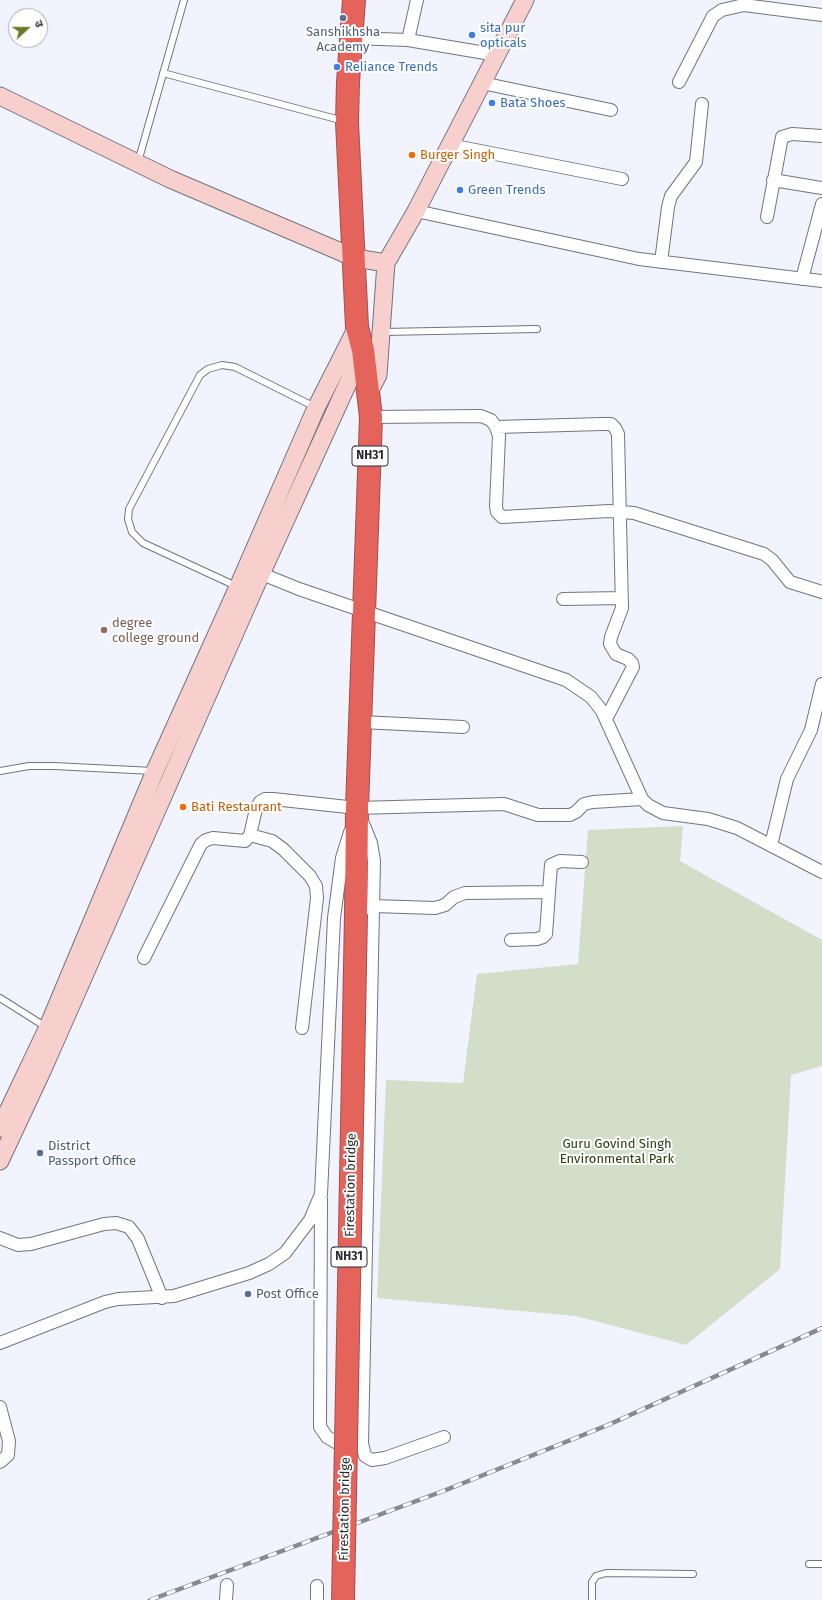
<!DOCTYPE html>
<html>
<head>
<meta charset="utf-8">
<style>
	body { margin:0 }
	#map { position:relative; width:822px; height:1600px; overflow:hidden; background:#f1f3fe; font-family:"Fira Sans","Noto Sans Devanagari",sans-serif }
	canvas { display:block }
	.north { position:absolute; left:8px; top:8px; width:40px; height:40px; box-sizing:border-box; background:#fff; border:1px solid #aaabac; border-radius:50%; rotate:69deg; font-size:11px; font-weight:700; line-height:16px; text-align:center; color:#2b2c30 }
	.north::after { content:''; display:block; margin:auto; width:14px; height:18px; background:#6b7926; clip-path:polygon(50% 0,100% 100%,50% 72%,0 100%) }
</style>
</head>
<body>
<div id="map">
<canvas width="822" height="1600"></canvas>
<div class="north">उ</div>
</div>
<script>
const ctx = document.querySelector('canvas').getContext('2d');
ctx.lineJoin = 'round';
function fillPath(path, color) { ctx.fillStyle = color; ctx.fill(path, 'evenodd'); }
const poly = rows => new Path2D(rows.map(r => 'M' + r).join(''));
function strokePath(path, color, width, dash) { ctx.strokeStyle = color; ctx.lineWidth = width; ctx.lineCap = dash ? 'butt' : 'round'; ctx.setLineDash(dash || []); ctx.stroke(path); }
function label(font, color, halo, rows, align = 'center') {
  ctx.font = font + ' "Fira Sans",sans-serif'; ctx.lineWidth = 4; ctx.setLineDash([]); ctx.textBaseline = 'middle'; ctx.strokeStyle = halo; ctx.fillStyle = color; for (const [text, x, y, turn = 0] of rows) {
    ctx.save(); ctx.translate(x, y); ctx.rotate((+turn || 0) * Math.PI / 180); ctx.textAlign = isNaN(turn) ? turn : align; if (halo) ctx.strokeText(text, 0, 0); ctx.fillText(text, 0, 0); ctx.restore();
  }
}
const green = poly([
	[683,826,680,861,822,940,822,1066,791,1075,780,1269,686,1345,576,1316,377,1298,386,1080,463,1083,477,974,578,964,588,830]
]);
const lane = poly([
	[163,73,344,121],
	[138,162,184,0],
	[383,332,537,329],
	[236,586,143,543,132,532,128,519,129,509,200,375,208,369,222,365,235,367,315,407],
	[0,771,29,766,54,766,153,771],
	[0,998,46,1027],
	[809,1564,822,1564],
	[592,1600,592,1582,596,1576,606,1573,693,1574]
]);
const street = poly([
	[351,38,408,40,497,55],
	[408,40,417,0],
	[679,82,713,16,722,10,744,5,822,15],
	[482,83,611,110],
	[450,145,622,179],
	[773,180,822,188],
	[416,211,639,259,822,281],
	[767,217,782,137,792,134,822,136],
	[661,262,668,207,671,196,696,162,702,104],
	[802,279,822,204],
	[371,417,481,416,491,420,496,427,499,436,496,506,497,512,502,517,609,511,634,513,764,554,772,560,790,582,822,592],
	[496,427,602,424,611,424,615,428,618,434,622,608,611,637,610,644,616,654,628,659,632,663,633,667,606,719],
	[262,574,299,589,566,680,591,697,602,711,642,799,648,805,663,813,708,819,737,828,822,872],
	[563,599,621,598],
	[361,722,463,727],
	[362,821,371,843,374,861,362,1443,365,1456,372,1460,385,1458,444,1437],
	[250,835,272,841,283,849,310,876,316,886,317,898,302,1028],
	[771,845,787,779,811,730,822,684],
	[373,906,435,908,445,905,454,897,465,893,549,892,551,865,560,861,582,862],
	[511,940,537,939,543,937,546,934,549,892],
	[144,958,201,844,206,840,213,838,245,841,250,835,256,809,260,802,265,799,273,799,357,808,504,804,538,815,570,815,576,812,584,804,593,802,642,799],
	[321,1199,320,1427,327,1437,339,1444,350,1440],
	[0,1238,18,1245,31,1244,104,1224,116,1223,129,1227,138,1239,162,1298],
	[0,1343,105,1302,118,1299,174,1296,249,1273,269,1264,285,1253,310,1220,321,1194,334,918,342,858,350,832],
	[0,1407,9,1441,8,1455,0,1462],
	[317,1586,317,1600],
	[226,1600,227,1585]
]);
const secondary = poly([
	[0,96,170,179,355,258,386,263,416,211,525,0],
	[369,392,378,375,386,263],
	[0,1128,47,1029,155,771,238,587,316,408,357,327],
	[0,1161,43,1069,252,594,363,350]
]);
const highway = poly([
	[354,0,348,82,347,122,357,327,363,350,371,417,357,808,356,914]
]);
const rail = poly([
	[150,1600,446,1490,608,1425,822,1328]
]);
const highwayBridge = poly([
	[343,1600,356,914]
]);
const markers = [
	[343,18,4,"#5c6f8a"],
	[472,35,4,"#3f7fe0"],
	[337,67,4,"#3f7fe0"],
	[492,103,4,"#3f7fe0"],
	[412,155,4,"#e8710a"],
	[460,190,4,"#3f7fe0"],
	[104,630,4,"#8d6e63"],
	[183,807,4,"#e8710a"],
	[40,1153,4,"#5c6f8a"],
	[248,1294,4,"#5c6f8a"]
];
const shields = [
	[370,456,36],
	[349,1257,36]
];
const shieldNames = [
	["NH31",370,456],
	["NH31",349,1257]
];
const shopNames = [
	["sita pur",480,28],
	["opticals",480,43],
	["Reliance Trends",345,67],
	["Bata Shoes",500,103],
	["Green Trends",468,190]
];
const serviceNames = [
	["Sanshikhsha",343,32,"center"],
	["Academy",343,47,"center"],
	["District",48,1146],
	["Passport Office",48,1161],
	["Post Office",256,1294]
];
const foodNames = [
	["Burger Singh",420,155],
	["Bati Restaurant",191,807]
];
const educationNames = [
	["degree",112,623],
	["college ground",112,638]
];
const parkNames = [
	["Guru Govind Singh",617,1144],
	["Environmental Park",617,1159]
];
const streetNames = [
	["Firestation bridge",351,1185,-89],
	["Firestation bridge",345,1509,-89]
];
fillPath(green, '#d3dec8');
strokePath(lane, '#72747e', 8);
strokePath(street, '#72747e', 14);
strokePath(secondary, '#72747e', 19);
strokePath(highway, '#a3504d', 24);
strokePath(lane, '#fff', 6);
strokePath(street, '#fff', 12);
strokePath(secondary, '#f7d0ce', 17);
strokePath(highway, '#e4645c', 22);
strokePath(rail, '#888991', 4.5);
strokePath(rail, '#fff', 3, [9]);
strokePath(highwayBridge, '#a3504d', 24, []);
strokePath(highwayBridge, '#e4645c', 22);
for (const [x, y, r, color] of markers) { const dot = new Path2D(); dot.arc(x, y, r, 0, 2 * Math.PI); ctx.fillStyle = color; ctx.fill(dot); strokePath(dot, '#fff', 1.5); }
for (const [x, y, w] of shields) { const box = new Path2D(); box.roundRect(x - w / 2, y - 10, w, 20, 3); ctx.fillStyle = '#fff'; ctx.fill(box); strokePath(box, '#2b2c30', 1); }
label('bold 12px', '#2b2c30', null, shieldNames);
label('13px', '#366cbe', '#fff', shopNames, 'left');
label('13px', '#4e5e75', '#fff', serviceNames, 'left');
label('13px', '#c56008', '#fff', foodNames, 'left');
label('13px', '#785e54', '#fff', educationNames, 'left');
label('13px', '#2a3e0e', '#fff', parkNames);
label('13px', '#2b2c30', '#fff', streetNames);
</script>
</body>
</html>
